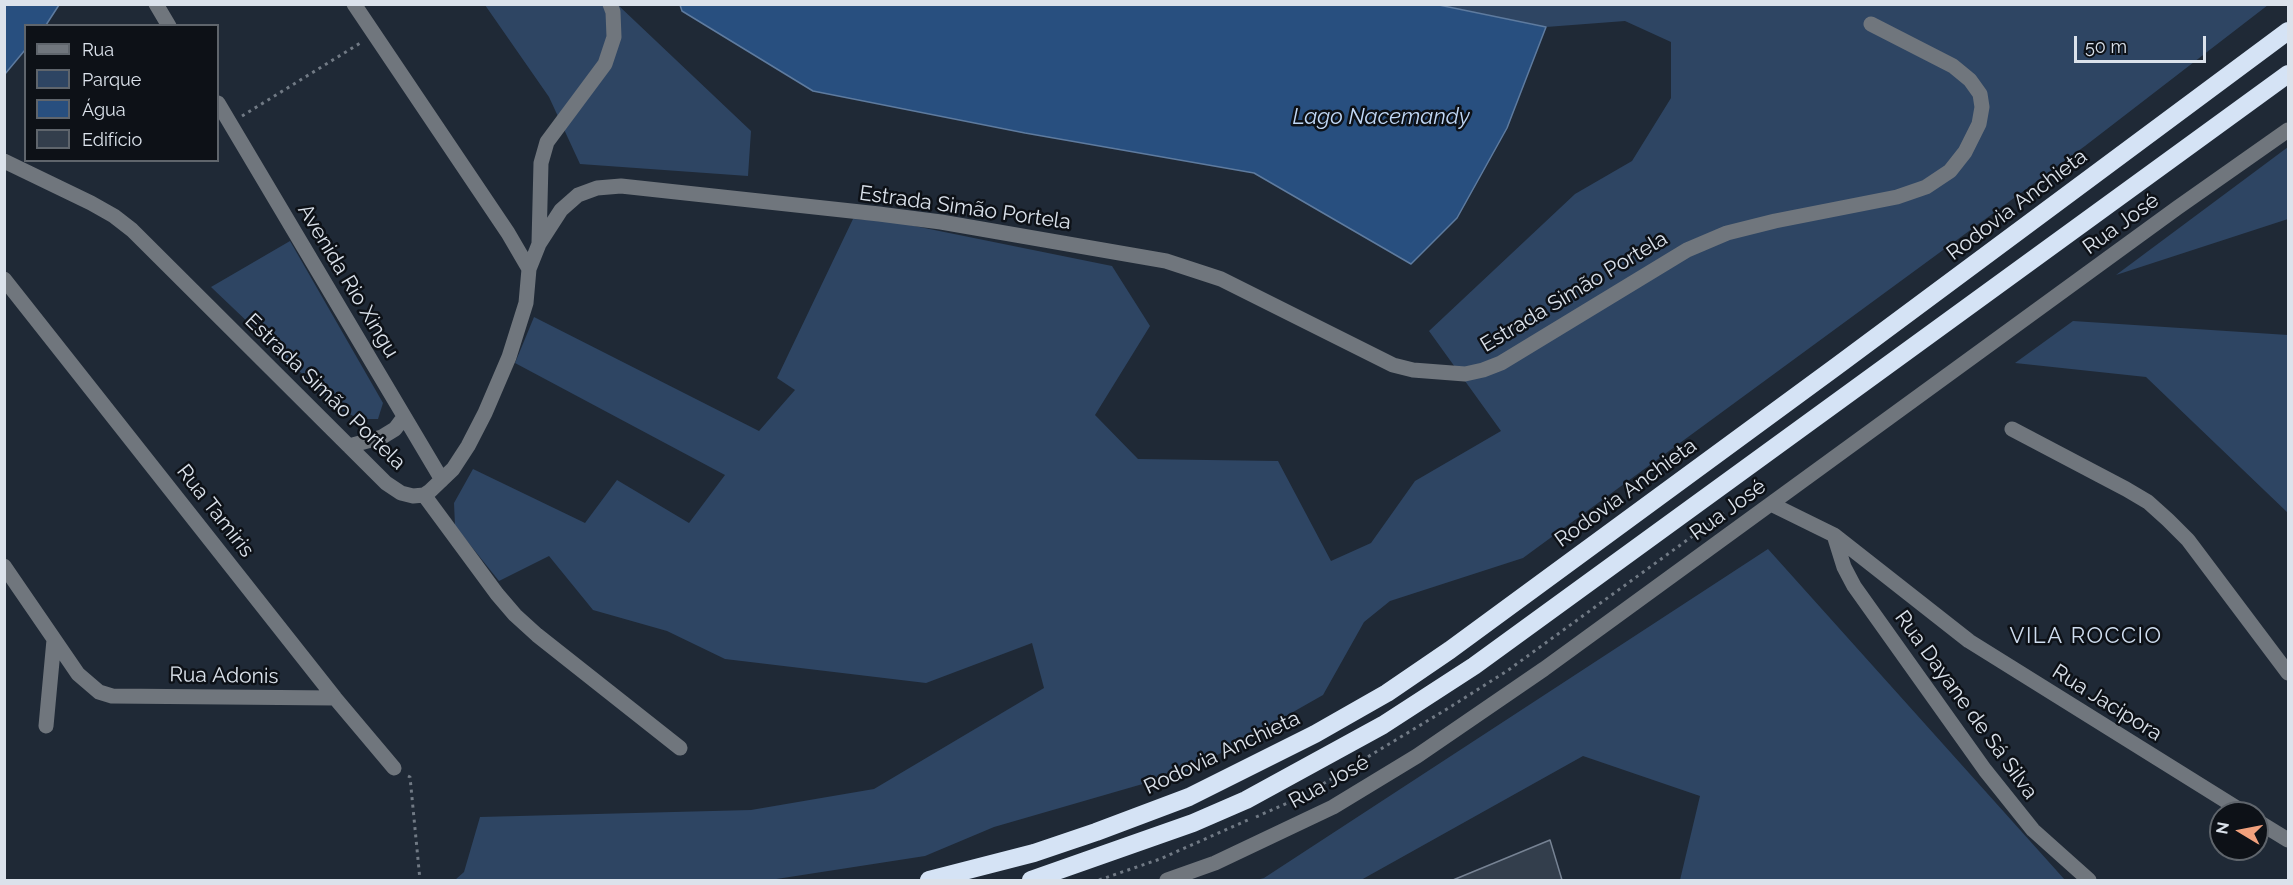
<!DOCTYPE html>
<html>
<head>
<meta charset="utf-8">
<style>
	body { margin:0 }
	#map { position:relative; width:2293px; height:885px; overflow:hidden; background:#1f2936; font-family:Raleway,sans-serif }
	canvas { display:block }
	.frame { position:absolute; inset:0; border:6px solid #dbe2eb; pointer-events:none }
	.legend { position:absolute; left:24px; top:24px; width:195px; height:138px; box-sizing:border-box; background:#0d1117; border:2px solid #5f656c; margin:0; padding:8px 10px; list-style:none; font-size:18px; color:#dbe2eb }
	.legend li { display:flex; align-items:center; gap:12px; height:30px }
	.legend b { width:30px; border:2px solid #5f656c }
	.north { position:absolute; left:2209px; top:801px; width:60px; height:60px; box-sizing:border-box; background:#0d1117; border:2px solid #5f656c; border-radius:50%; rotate:280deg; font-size:16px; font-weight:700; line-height:24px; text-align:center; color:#dbe2eb }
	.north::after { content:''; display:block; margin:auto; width:21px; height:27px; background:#f1a17d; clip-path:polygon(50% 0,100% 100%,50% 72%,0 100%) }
	.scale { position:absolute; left:2074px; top:36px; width:132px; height:27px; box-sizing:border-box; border:3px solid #dbe2eb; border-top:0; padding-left:8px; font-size:18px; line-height:21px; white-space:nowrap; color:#dbe2eb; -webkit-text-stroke:4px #0d1117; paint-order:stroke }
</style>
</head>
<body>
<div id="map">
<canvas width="2293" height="885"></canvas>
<div class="frame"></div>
<ul class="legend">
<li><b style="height:8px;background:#70767d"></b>Rua</li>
<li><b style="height:16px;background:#2e4563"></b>Parque</li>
<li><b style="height:16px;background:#284f7f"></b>Água</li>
<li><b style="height:16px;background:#333e4c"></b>Edifício</li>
</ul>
<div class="north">N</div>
<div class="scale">50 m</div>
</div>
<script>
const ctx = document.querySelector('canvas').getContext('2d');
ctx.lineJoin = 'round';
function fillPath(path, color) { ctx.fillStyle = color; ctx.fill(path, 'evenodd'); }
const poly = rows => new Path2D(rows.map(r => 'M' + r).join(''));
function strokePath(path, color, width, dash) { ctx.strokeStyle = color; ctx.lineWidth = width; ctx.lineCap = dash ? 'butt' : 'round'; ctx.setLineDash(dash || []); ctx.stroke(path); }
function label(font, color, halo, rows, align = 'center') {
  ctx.font = font + ' Raleway,sans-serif'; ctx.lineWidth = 5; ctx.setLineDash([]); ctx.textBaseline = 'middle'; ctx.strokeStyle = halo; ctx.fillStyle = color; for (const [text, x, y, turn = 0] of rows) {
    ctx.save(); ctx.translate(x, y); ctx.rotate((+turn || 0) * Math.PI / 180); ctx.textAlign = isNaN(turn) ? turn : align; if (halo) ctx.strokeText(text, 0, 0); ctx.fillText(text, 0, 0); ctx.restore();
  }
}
const green = poly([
	[485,5,618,5,751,131,748,176,580,164,549,97],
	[1439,5,2268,5,2085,146,1523,558,1390,601,1364,622,1323,695,1191,770,994,827,925,856,770,880,455,880,464,872,480,817,751,810,874,789,1044,688,1032,643,926,683,725,659,667,631,593,610,549,556,499,581,455,526,454,503,473,469,585,523,617,480,689,523,725,475,515,363,534,317,759,431,795,390,777,378,853,219,890,221,1112,266,1150,326,1095,415,1138,459,1278,461,1331,561,1371,543,1415,481,1501,431,1429,331,1575,194,1632,161,1671,98,1671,42,1625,21,1546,27],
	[2288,147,2288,219,2116,275],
	[290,241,383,403,378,419,359,419,338,408,211,287],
	[2073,321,2288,335,2288,513,2146,377,2015,363],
	[1768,549,2065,880,1680,880,1700,796,1583,756,1361,880,1256,880,1264,878]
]);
const water = poly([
	[5,4,59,5,46,25,26,26,25,50,5,74,5,4],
	[1439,5,1546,27,1507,128,1457,218,1411,264,1254,173,1025,133,813,91,682,11,680,5,1439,5]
]);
const building = poly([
	[1550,840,1562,880,1453,880,1550,840]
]);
const path = poly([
	[242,116,362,42],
	[408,776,410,777,420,880],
	[1256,817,1303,796,1447,709,1507,671,1723,514,1725,517],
	[1099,880,1160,859,1250,819]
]);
const minor = poly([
	[156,4,169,26],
	[354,4,508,233,529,269],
	[218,103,442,480],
	[4,161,91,203,114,216,132,230,386,483,401,493,413,496,424,495,430,491,453,469,468,446,485,413,509,357,526,303,529,269,539,244,561,210,578,195,597,188,621,186,879,214,941,222,1166,261,1221,279,1393,365,1413,370,1465,374,1483,370,1501,363,1687,250,1727,233,1775,221,1897,197,1926,187,1950,171,1965,152,1979,124,1982,107,1980,94,1970,80,1953,66,1871,24],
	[539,243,541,163,547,142,605,64,614,37,613,12,610,4],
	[4,279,335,698,394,768],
	[2012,429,2126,489,2148,502,2168,520,2188,540,2288,673],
	[349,446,382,437,395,429,404,417],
	[424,495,497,594,515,615,537,635,680,748],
	[1771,504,1834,535,1969,641,2245,813],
	[1834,535,1844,567,1854,586,1985,770,2033,830,2089,880],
	[4,566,78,674,99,692,112,696,335,698],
	[46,726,54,640],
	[2257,821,2288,840],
	[1167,880,1215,863,1333,807,1417,756,1544,669,2177,208,2288,130]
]);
const highway = poly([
	[929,880,1034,853,1096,832,1189,797,1315,734,1387,693,1450,650,1837,366,2288,31],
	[1031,880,1193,823,1246,800,1383,725,1474,666,2288,74]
]);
const streetNames = [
	["Rodovia Anchieta",2017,205,-37],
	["Estrada Simão Portela",965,208,8],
	["Rua José",2121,224,-36],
	["Avenida Rio Xingu",348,281,59],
	["Estrada Simão Portela",1574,292,-31],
	["Estrada Simão Portela",325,392,44],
	["Rodovia Anchieta",1626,493,-36],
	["Rua José",1728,510,-36],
	["Rua Tamiris",215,511,52],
	["Rua Adonis",224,676,1],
	["Rua Jacipora",2107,703,32],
	["Rua Dayane de Sá Silva",1966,705,54],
	["Rodovia Anchieta",1222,753,-25],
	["Rua José",1329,782,-29]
];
const waterNames = [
	["Lago Nacemandy",1381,117]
];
const neighbourhoodNames = [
	["VILA ROCCIO",2086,636]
];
fillPath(green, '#2e4563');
fillPath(water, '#284f7f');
strokePath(water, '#5e7b9f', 1.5);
fillPath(building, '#333e4c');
strokePath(building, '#778394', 1.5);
strokePath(path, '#717a85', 3, [3, 4.5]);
strokePath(minor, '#70767d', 15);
strokePath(highway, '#d5e3f5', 18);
label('21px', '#dbe2eb', '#0d1117', streetNames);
label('italic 22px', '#c1d8f6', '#0d1117', waterNames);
ctx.letterSpacing = '1.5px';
label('22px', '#cfddef', '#0d1117', neighbourhoodNames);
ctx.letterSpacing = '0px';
</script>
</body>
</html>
